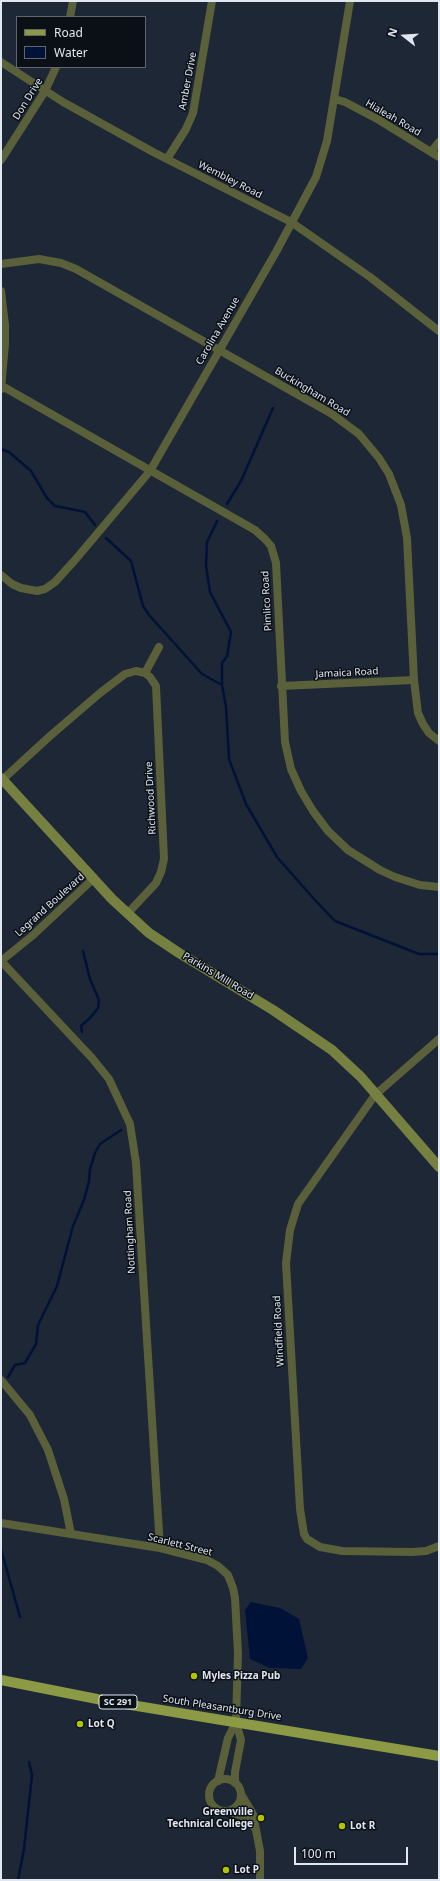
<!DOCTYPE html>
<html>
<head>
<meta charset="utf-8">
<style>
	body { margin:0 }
	#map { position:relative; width:440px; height:1881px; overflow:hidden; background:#1d2735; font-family:"Noto Sans",sans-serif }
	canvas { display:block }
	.frame { position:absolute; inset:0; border:2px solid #e0e7f1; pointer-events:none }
	.legend { position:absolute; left:16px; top:16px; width:130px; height:52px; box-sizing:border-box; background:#0b0f16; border:1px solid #60656e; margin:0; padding:5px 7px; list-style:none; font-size:12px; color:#e0e7f1 }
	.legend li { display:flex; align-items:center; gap:8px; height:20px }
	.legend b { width:20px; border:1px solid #60656e }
	.north { position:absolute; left:384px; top:16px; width:40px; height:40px; -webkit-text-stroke:3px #0b0f16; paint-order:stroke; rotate:287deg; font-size:11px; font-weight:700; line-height:16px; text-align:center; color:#e0e7f1 }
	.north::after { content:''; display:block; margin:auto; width:14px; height:18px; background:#e0e7f1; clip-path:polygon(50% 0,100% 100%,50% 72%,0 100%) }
	.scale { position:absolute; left:294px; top:1847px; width:114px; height:18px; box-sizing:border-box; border:2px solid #e0e7f1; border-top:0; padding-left:5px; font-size:12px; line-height:14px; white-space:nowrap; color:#e0e7f1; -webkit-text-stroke:3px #0b0f16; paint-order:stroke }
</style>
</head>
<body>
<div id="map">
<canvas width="440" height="1881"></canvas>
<div class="frame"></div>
<ul class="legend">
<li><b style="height:5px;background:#8c9a46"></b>Road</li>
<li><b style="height:11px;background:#001237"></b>Water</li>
</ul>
<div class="north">N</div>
<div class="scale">100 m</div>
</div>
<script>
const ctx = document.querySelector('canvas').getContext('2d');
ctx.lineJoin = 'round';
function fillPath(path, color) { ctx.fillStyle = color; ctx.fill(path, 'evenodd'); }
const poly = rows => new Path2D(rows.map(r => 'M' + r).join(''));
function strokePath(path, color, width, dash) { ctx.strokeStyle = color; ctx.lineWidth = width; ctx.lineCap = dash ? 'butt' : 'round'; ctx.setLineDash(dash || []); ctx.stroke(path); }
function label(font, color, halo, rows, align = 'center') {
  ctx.font = font + ' "Noto Sans",sans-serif'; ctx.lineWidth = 3; ctx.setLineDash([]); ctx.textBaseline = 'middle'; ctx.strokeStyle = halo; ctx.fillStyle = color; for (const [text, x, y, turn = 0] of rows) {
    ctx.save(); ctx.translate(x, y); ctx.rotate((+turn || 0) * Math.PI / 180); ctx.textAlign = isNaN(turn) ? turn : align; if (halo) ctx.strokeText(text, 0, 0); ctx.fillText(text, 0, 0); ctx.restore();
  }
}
const water = poly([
	[251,1602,280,1608,299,1619,308,1658,301,1669,270,1668,250,1659,245,1610]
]);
const stream = poly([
	[1,449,9,452,31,471,47,498,55,506,85,512,95,525],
	[227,504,241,481,273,408],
	[217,521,207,542,206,566,210,592,231,632,227,656,222,663,222,685,226,707,229,759,246,804,277,857,314,899,335,921,419,954,439,954],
	[106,538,131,561,143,606,149,615,202,674,222,685],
	[82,1032,81,1026,91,1017,98,1008,99,1000,90,979,83,951],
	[8,1377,15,1365,25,1363,36,1344,38,1325,57,1286,73,1226,84,1200,89,1181,90,1169,95,1153,100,1144,121,1130],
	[1,1549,20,1617],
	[18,1880,24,1849,32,1775,29,1762]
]);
const street = poly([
	[70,17,73,1],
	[1,62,63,102,153,152,291,222,370,277,439,331],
	[335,99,345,102,379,120,439,157],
	[431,152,439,142],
	[167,159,186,129,193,113,212,1],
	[1,160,45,91,56,67],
	[1,264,39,259,61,263,76,269,332,414,359,434,379,458,389,474,401,505,407,538,414,680,418,713,423,724,429,733,439,741],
	[1,291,5,325,5,344,1,389],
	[2,386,255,530,265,539,271,546,276,563,285,742,291,769,301,791,313,811,328,831,348,850,380,870,395,877,420,885,439,887],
	[1,575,12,584,21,588,37,591,45,589,55,582,75,560,150,471,276,252,316,177,327,141,350,1],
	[145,673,159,647],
	[281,686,414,680],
	[2,780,50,736,100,693,125,674,136,671,145,673,150,677,156,686,164,859,161,872,156,883,128,913],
	[1,961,92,1058,109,1079,130,1124,136,1163,160,1548],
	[1,961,32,936,94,878],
	[439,1039,375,1095,298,1204,290,1230,286,1263,300,1509,304,1534,307,1539,320,1547,342,1551,412,1552,426,1551,439,1546],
	[1,1380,30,1415,48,1450,64,1499,71,1534],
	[1,1523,160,1548,207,1560,218,1566,228,1575,233,1588,235,1598,238,1653,236,1722,241,1740,235,1772,235,1783],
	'209 1795a16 16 0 1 1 32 0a16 16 0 1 1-32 0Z',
	[218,1781,228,1738,236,1722],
	[241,1794,253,1814,260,1851,260,1880],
	[227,1811,245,1817,254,1827]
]);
const secondary = poly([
	[1,778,112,899,149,933,179,953,273,1010,332,1050,361,1077,439,1167]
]);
const primary = poly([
	[1,1680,107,1701,439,1756]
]);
const markers = [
	[194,1676,4,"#b0c500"],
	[80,1724,4,"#b0c500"],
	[261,1818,4,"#b0c500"],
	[342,1826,4,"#b0c500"],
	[226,1870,4,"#b0c500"]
];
const shields = [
	[118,1702,38]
];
const shieldNames = [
	["SC 291",118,1702]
];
const streetNames = [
	["Amber Drive",188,81,-79],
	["Don Drive",28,99,-58],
	["Hialeah Road",393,118,30],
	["Wembley Road",230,180,27],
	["Carolina Avenue",218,331,-60],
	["Buckingham Road",312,392,31],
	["Pimlico Road",267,601,-93],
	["Jamaica Road",347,673,-3],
	["Richwood Drive",151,798,-93],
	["Legrand Boulevard",50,905,-42],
	["Parkins Mill Road",218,976,31],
	["Nottingham Road",130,1232,-93],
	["Windfield Road",279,1331,-93],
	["Scarlett Street",180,1545,14],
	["South Pleasantburg Drive",222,1708,9]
];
const poiNames = [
	["Myles Pizza Pub",202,1676],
	["Lot Q",88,1724],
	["Greenville",253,1812,"right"],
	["Technical College",253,1824,"right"],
	["Lot R",350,1826],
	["Lot P",234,1870]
];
fillPath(water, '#001237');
strokePath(stream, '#001237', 2.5);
strokePath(street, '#59603a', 8);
strokePath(secondary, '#768141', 10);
strokePath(primary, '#8c9a46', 10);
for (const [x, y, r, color] of markers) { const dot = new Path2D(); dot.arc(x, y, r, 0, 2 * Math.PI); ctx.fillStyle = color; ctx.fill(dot); strokePath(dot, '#0b0f16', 1.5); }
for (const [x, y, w] of shields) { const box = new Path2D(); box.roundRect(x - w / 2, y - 7, w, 14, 3); ctx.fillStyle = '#0b0f16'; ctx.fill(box); strokePath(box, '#e0e7f1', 1); }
label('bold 9px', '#e0e7f1', null, shieldNames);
label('10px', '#e0e7f1', '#0b0f16', streetNames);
label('bold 10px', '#e0e7f1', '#0b0f16', poiNames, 'left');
</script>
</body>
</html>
